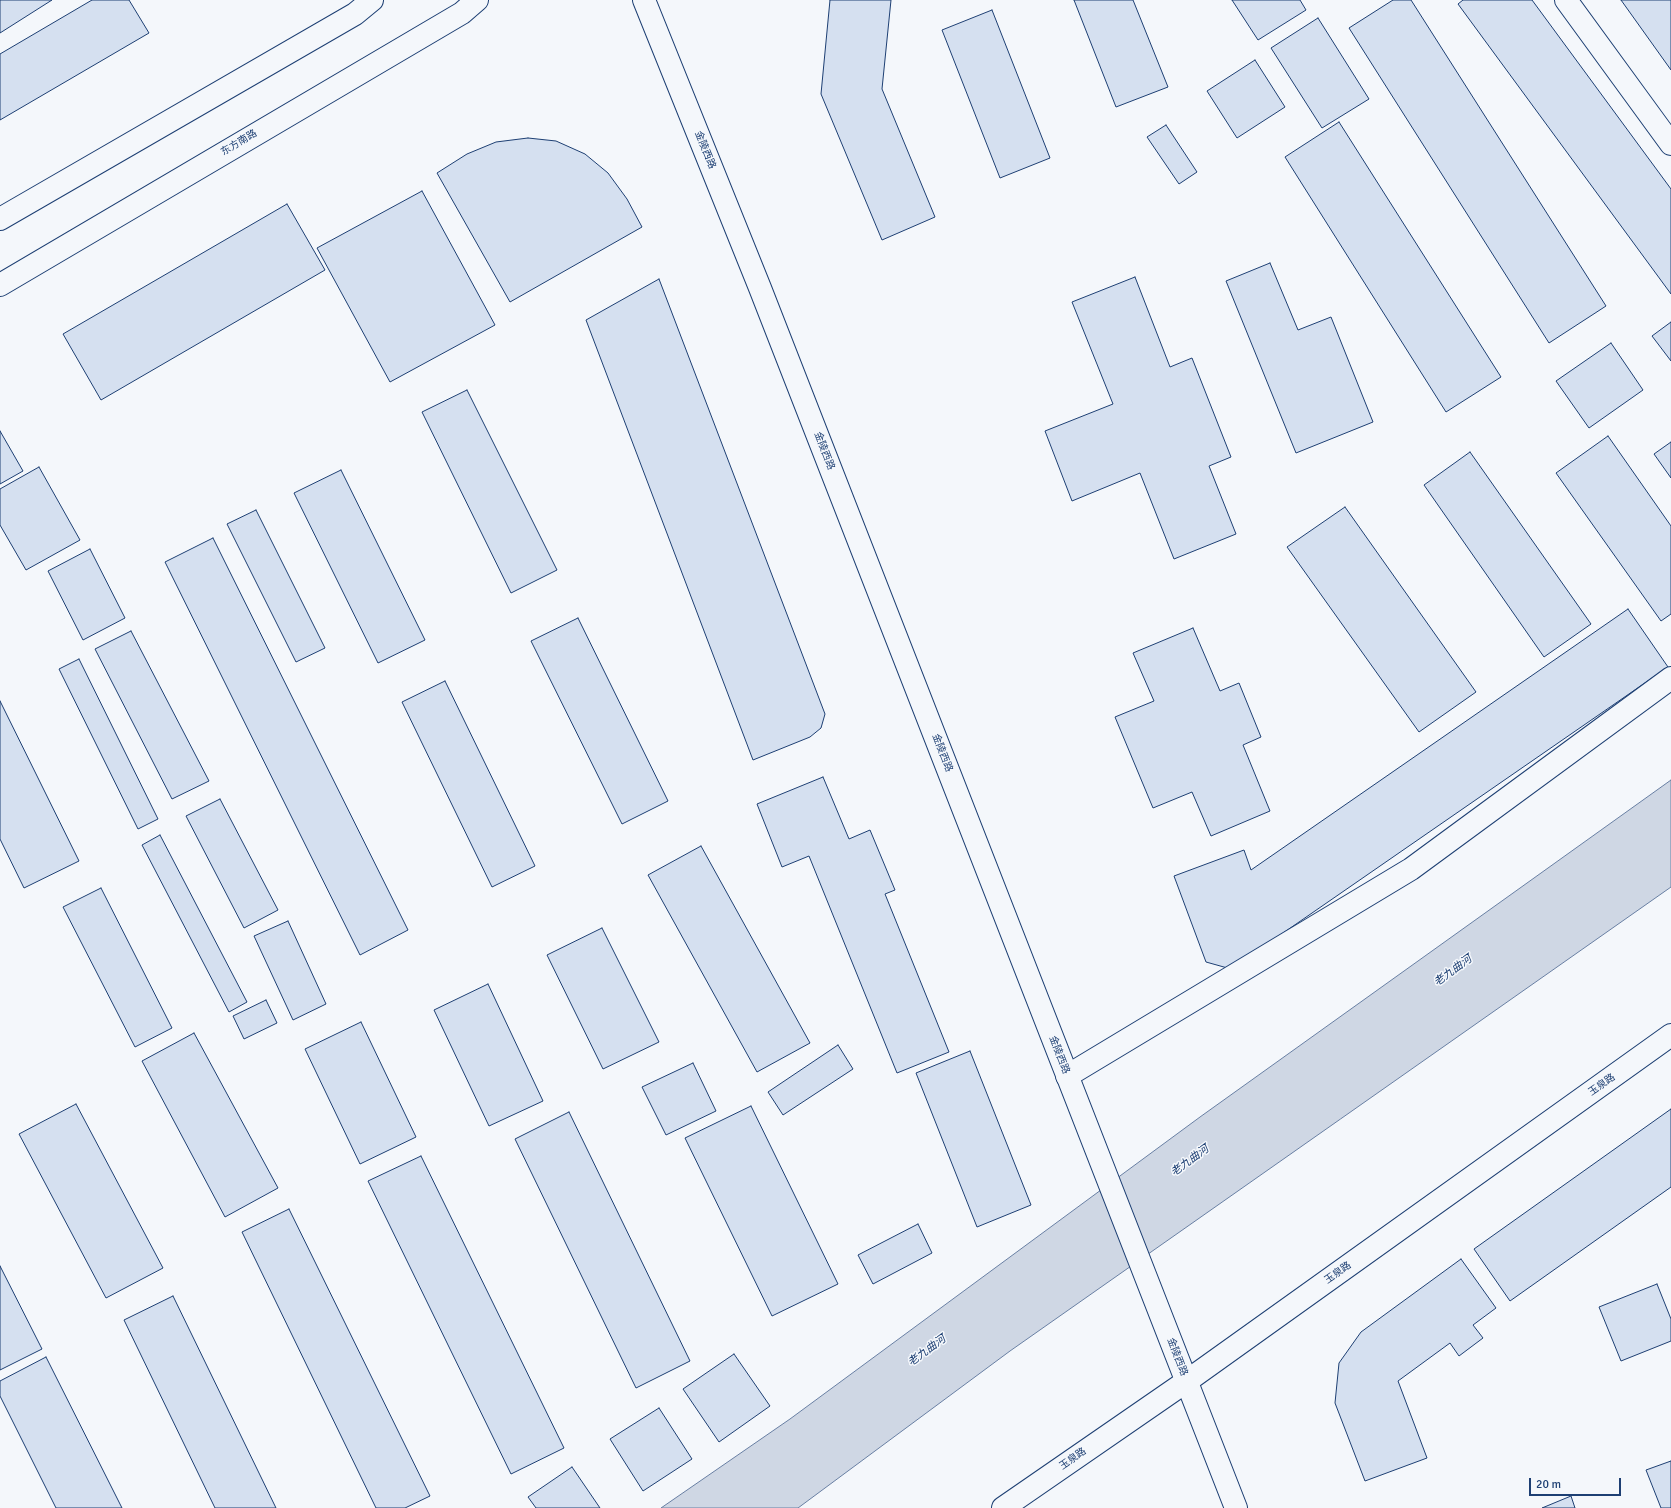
<!DOCTYPE html>
<html>
<head>
<meta charset="utf-8">
<style>
	body { margin:0 }
	#map { position:relative; width:1671px; height:1508px; overflow:hidden; background:#f4f7fb; font-family:Signika,sans-serif }
	canvas { display:block }
	.scale { position:absolute; left:1529px; top:1478px; width:92px; height:18px; box-sizing:border-box; border:2px solid #1d3f73; border-top:0; padding-left:5px; font-size:12px; line-height:14px; white-space:nowrap; color:#1d3f73; -webkit-text-stroke:3px #f4f7fb; paint-order:stroke }
</style>
</head>
<body>
<div id="map">
<canvas width="1671" height="1508"></canvas>
<div class="scale">20 m</div>
</div>
<script>
const ctx = document.querySelector('canvas').getContext('2d');
ctx.lineJoin = 'round';
function fillPath(path, color) { ctx.fillStyle = color; ctx.fill(path, 'evenodd'); }
const poly = rows => new Path2D(rows.map(r => 'M' + r).join(''));
function strokePath(path, color, width, dash) { ctx.strokeStyle = color; ctx.lineWidth = width; ctx.lineCap = dash ? 'butt' : 'round'; ctx.setLineDash(dash || []); ctx.stroke(path); }
function label(font, color, halo, rows, align = 'center') {
  ctx.font = font + ' Signika,"Noto Sans SC",sans-serif'; ctx.lineWidth = 3; ctx.setLineDash([]); ctx.textBaseline = 'middle'; ctx.strokeStyle = halo; ctx.fillStyle = color; for (const [text, x, y, turn = 0] of rows) {
    ctx.save(); ctx.translate(x, y); ctx.rotate((+turn || 0) * Math.PI / 180); ctx.textAlign = isNaN(turn) ? turn : align; if (halo) ctx.strokeText(text, 0, 0); ctx.fillText(text, 0, 0); ctx.restore();
  }
}
const water = poly([
	[1671,780,1671,887,1010,1351,798,1508,661,1508,790,1419,1200,1117,1671,780]
]);
const building = poly([
	[0,0,52,0,0,33,0,0],
	[92,0,129,0,149,33,0,120,0,54,92,0],
	[830,0,891,0,882,89,935,217,882,240,821,94,830,0],
	[1074,0,1133,0,1168,87,1116,107,1074,0],
	[1232,0,1300,0,1306,10,1258,40,1232,0],
	[1393,0,1411,0,1606,306,1549,343,1349,28,1393,0],
	[1463,0,1532,0,1671,189,1671,294,1458,4,1463,0],
	[1621,0,1671,0,1671,70,1621,0],
	[992,10,1050,158,1000,178,942,30,992,10],
	[1318,18,1369,99,1322,128,1271,48,1318,18],
	[1255,60,1285,107,1237,138,1207,91,1255,60],
	[1339,122,1501,377,1446,412,1285,157,1339,122],
	[1166,125,1197,172,1179,184,1147,137,1166,125],
	[528,138,556,141,585,154,608,173,627,199,642,227,510,302,437,173,467,154,496,142,528,138],
	[422,191,495,325,390,382,317,248,422,191],
	[287,204,325,270,101,400,63,334,287,204],
	[1270,263,1298,330,1331,317,1373,422,1296,453,1226,281,1270,263],
	[1135,277,1170,367,1192,358,1231,457,1209,466,1236,534,1174,559,1140,473,1072,501,1045,431,1113,404,1072,302,1135,277],
	[659,279,825,714,821,728,810,737,753,760,586,320,659,279],
	[1671,322,1671,361,1652,336,1671,322],
	[1611,343,1643,390,1589,428,1556,381,1611,343],
	[467,390,557,570,511,593,422,412,467,390],
	[0,431,23,471,0,484,0,431],
	[1608,436,1671,526,1671,614,1661,621,1556,473,1608,436],
	[1671,442,1671,478,1654,454,1671,442],
	[1470,452,1591,624,1544,657,1424,485,1470,452],
	[39,467,80,540,26,570,0,525,0,489,39,467],
	[341,470,425,640,378,663,294,493,341,470],
	[1345,507,1476,692,1419,732,1287,547,1345,507],
	[256,510,325,648,296,662,227,524,256,510],
	[213,538,408,930,360,955,165,562,213,538],
	[90,549,125,618,83,640,48,571,90,549],
	[1628,609,1668,667,1231,969,1206,962,1174,876,1244,850,1251,870,1628,609],
	[578,618,668,801,622,824,531,641,578,618],
	[1193,628,1220,691,1239,683,1261,737,1243,745,1270,811,1211,836,1192,792,1153,808,1115,717,1154,701,1133,653,1193,628],
	[131,631,209,781,172,799,95,649,131,631],
	[79,659,158,819,138,829,59,669,79,659],
	[445,681,535,866,492,887,402,702,445,681],
	[0,701,79,861,24,888,0,839,0,701],
	[823,777,849,839,870,830,895,890,885,894,949,1052,897,1073,809,856,782,867,757,804,823,777],
	[220,799,278,910,244,928,186,816,220,799],
	[160,835,247,1002,229,1012,142,845,160,835],
	[701,846,810,1043,757,1072,648,875,701,846],
	[101,888,172,1028,135,1047,63,907,101,888],
	[288,921,326,1004,293,1020,254,936,288,921],
	[602,928,659,1042,603,1069,547,955,602,928],
	[488,984,543,1101,489,1126,434,1010,488,984],
	[266,1000,277,1023,244,1039,233,1016,266,1000],
	[361,1022,416,1137,360,1164,305,1049,361,1022],
	[194,1033,278,1188,225,1217,142,1061,194,1033],
	[838,1045,853,1069,783,1115,768,1092,838,1045],
	[970,1051,1031,1205,977,1227,916,1073,970,1051],
	[693,1063,716,1111,666,1135,642,1087,693,1063],
	[76,1104,163,1268,106,1298,19,1134,76,1104],
	[751,1106,838,1284,772,1316,685,1138,751,1106],
	[1671,1109,1671,1187,1510,1301,1474,1249,1671,1109],
	[569,1112,690,1361,636,1388,515,1139,569,1112],
	[421,1156,564,1448,511,1474,368,1181,421,1156],
	[289,1209,430,1496,405,1508,376,1508,242,1232,289,1209],
	[918,1224,932,1253,873,1284,858,1255,918,1224],
	[1461,1259,1496,1308,1473,1325,1483,1338,1459,1356,1450,1343,1398,1381,1427,1458,1365,1481,1335,1403,1339,1363,1361,1332,1461,1259],
	[0,1266,42,1349,0,1370,0,1266],
	[1657,1284,1671,1319,1671,1341,1621,1361,1599,1307,1657,1284],
	[173,1296,276,1508,215,1508,124,1320,173,1296],
	[734,1354,770,1406,719,1442,683,1389,734,1354],
	[46,1357,122,1508,56,1508,0,1396,0,1381,46,1357],
	[659,1408,692,1459,643,1491,610,1439,659,1408],
	[1671,1461,1671,1508,1661,1508,1646,1470,1671,1461],
	[572,1467,600,1508,536,1508,528,1497,572,1467],
	[1571,1496,1575,1508,1542,1508,1571,1496]
]);
const minor = poly([
	[1566,0,1671,144],
	[1067,1076,1411,869,1671,678]
]);
const tertiary = poly([
	[1003,1508,1187,1381,1671,1035]
]);
const secondary = poly([
	[644,0,760,288,1236,1508]
]);
const primary = poly([
	[0,219,355,14,372,0],
	[0,285,462,13,477,0]
]);
const streetNames = [
	["东方南路",239,143,-31],
	["金陵西路",705,150,68],
	["金陵西路",824,451,69],
	["金陵西路",942,753,69],
	["金陵西路",1059,1055,69],
	["玉泉路",1602,1085,-35],
	["玉泉路",1338,1273,-35],
	["金陵西路",1177,1357,69],
	["玉泉路",1073,1459,-35]
];
const waterNames = [
	["老九曲河",1453,971,-36],
	["老九曲河",1190,1161,-36],
	["老九曲河",927,1351,-36]
];
fillPath(water, '#cfd7e4');
strokePath(water, '#687fa3', 1);
fillPath(building, '#d5e0f0');
strokePath(building, '#1d3f73', 1);
strokePath(minor, '#1d3f73', 24);
strokePath(tertiary, '#1d3f73', 24);
strokePath(secondary, '#1d3f73', 24);
strokePath(primary, '#1d3f73', 24);
strokePath(minor, '#f4f7fb', 22);
strokePath(tertiary, '#f4f7fb', 22);
strokePath(secondary, '#f4f7fb', 22);
strokePath(primary, '#f4f7fb', 22);
label('10px', '#1d3f73', '#f4f7fb', streetNames);
label('italic 11px', '#1d3f73', '#f4f7fb', waterNames);
</script>
</body>
</html>
